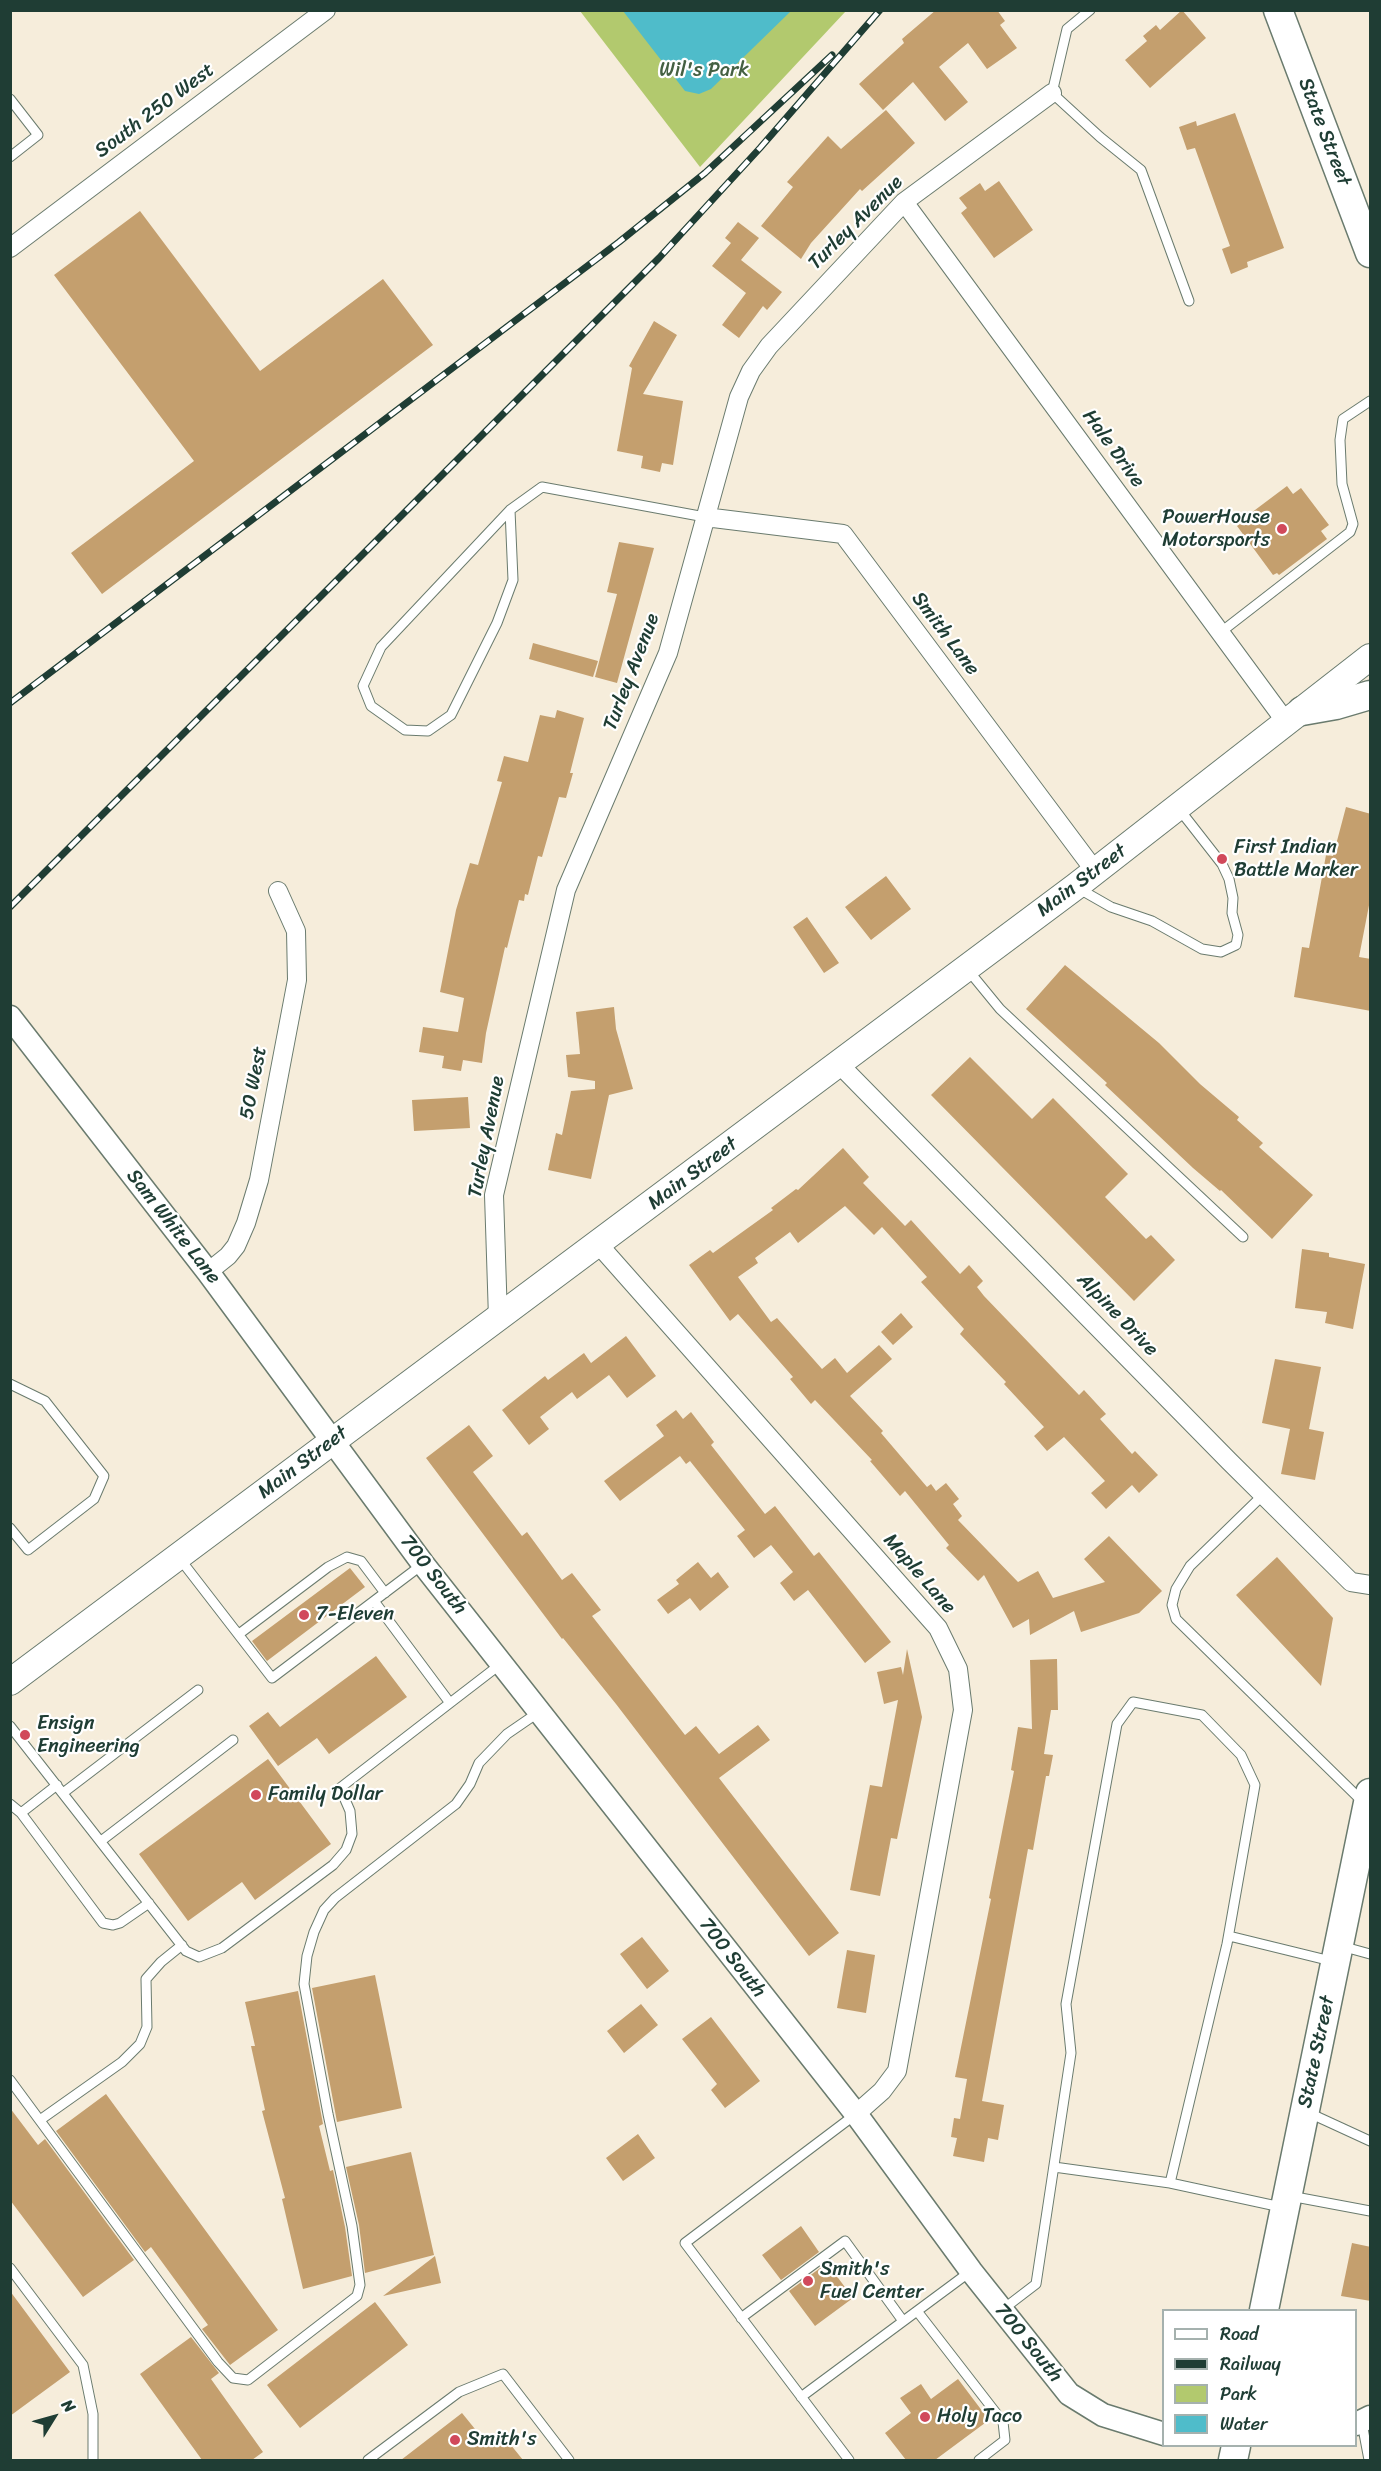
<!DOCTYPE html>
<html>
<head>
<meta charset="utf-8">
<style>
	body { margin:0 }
	#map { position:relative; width:1381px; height:2471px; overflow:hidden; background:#f6eddb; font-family:Sriracha,sans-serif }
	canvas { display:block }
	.frame { position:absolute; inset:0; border:12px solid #1f3d34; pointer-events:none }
	.legend { position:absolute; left:1162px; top:2309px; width:195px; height:138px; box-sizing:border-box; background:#fff; border:2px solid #a5b1ae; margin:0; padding:8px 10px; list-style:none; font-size:18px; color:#1f3d34 }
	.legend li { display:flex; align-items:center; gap:12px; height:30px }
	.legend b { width:30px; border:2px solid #a5b1ae }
	.north { position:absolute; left:24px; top:2387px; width:60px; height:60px; -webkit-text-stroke:4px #fff; paint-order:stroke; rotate:53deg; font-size:16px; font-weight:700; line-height:24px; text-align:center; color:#1f3d34 }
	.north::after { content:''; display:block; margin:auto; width:21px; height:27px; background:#1f3d34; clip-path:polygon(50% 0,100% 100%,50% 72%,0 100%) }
</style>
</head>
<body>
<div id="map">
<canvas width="1381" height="2471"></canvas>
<div class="frame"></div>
<ul class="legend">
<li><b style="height:8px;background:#fff"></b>Road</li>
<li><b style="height:8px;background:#1f3d34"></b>Railway</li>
<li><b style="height:16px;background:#b2c96e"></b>Park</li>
<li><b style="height:16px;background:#4fbcca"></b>Water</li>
</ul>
<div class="north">N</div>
</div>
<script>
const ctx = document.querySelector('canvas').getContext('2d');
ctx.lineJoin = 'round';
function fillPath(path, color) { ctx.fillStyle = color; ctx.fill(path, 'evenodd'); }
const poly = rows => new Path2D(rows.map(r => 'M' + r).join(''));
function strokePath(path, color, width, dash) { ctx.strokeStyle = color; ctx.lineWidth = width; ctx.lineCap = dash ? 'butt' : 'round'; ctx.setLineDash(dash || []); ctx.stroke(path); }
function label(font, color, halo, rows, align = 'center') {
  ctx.font = font + ' Sriracha,sans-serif'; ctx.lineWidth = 4.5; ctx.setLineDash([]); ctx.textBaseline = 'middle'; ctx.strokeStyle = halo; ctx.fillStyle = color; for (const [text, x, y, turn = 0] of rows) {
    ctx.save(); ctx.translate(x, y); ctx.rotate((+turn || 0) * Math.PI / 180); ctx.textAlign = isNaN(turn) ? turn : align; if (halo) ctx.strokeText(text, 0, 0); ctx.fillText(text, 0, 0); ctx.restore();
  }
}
const green = poly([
	[580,11,846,11,700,167]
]);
const water = poly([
	[623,11,791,11,711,89,699,94,685,91]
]);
const building = poly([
	[936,10,997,10,1005,21,1000,25,1017,48,987,69,968,43,939,67,968,102,945,121,913,82,883,110,859,84,904,43,902,39],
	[1182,10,1206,38,1150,88,1125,60,1147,41,1143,36,1156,25,1160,30],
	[886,110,915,143,862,191,860,189,811,243,801,259,761,226,793,187,787,182,828,136,841,149],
	[1235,113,1284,248,1247,262,1248,267,1231,274,1222,249,1230,246,1195,148,1187,150,1179,127,1196,121,1197,126],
	[999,181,1033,230,994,258,961,213,967,208,959,198,980,183,985,191],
	[140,211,260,371,383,279,433,345,102,594,71,553,194,461,54,275],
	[738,222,759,238,741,260,782,292,767,310,763,306,739,338,722,325,746,293,712,266,731,243,725,238],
	[654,321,677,335,643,394,683,401,673,465,662,463,660,472,641,468,643,456,617,451,632,368,629,366],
	[1287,486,1293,494,1301,488,1329,525,1321,531,1327,539,1279,575,1277,573,1273,575,1237,526,1240,524,1239,522],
	[619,542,654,548,617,683,595,677,617,594,607,592],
	[533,643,598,661,593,677,529,659],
	[557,710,584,718,570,773,573,773,566,798,559,797,542,857,538,856,528,895,525,894,524,901,519,900,507,948,505,947,486,1033,482,1063,463,1060,461,1071,442,1068,444,1056,419,1052,423,1027,458,1032,464,998,440,992,456,910,470,863,478,865,502,782,497,781,504,756,528,762,540,715,555,718],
	[1346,807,1371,814,1371,895,1359,957,1371,959,1371,1011,1294,997,1302,947,1309,948,1326,855,1333,856],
	[886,876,911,909,871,940,845,907],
	[807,917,839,963,824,973,793,927],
	[1065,965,1159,1043,1200,1084,1239,1117,1237,1120,1263,1143,1259,1147,1313,1195,1272,1239,1221,1190,1220,1191,1193,1168,1105,1085,1107,1083,1026,1009],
	[614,1007,616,1029,633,1089,609,1095,591,1179,548,1170,556,1133,562,1135,571,1091,595,1089,595,1081,568,1077,566,1055,580,1054,576,1012],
	[970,1057,1032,1119,1053,1098,1128,1174,1105,1197,1146,1239,1151,1235,1175,1260,1134,1301,931,1095],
	[468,1097,470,1128,414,1131,412,1100],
	[843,1148,869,1177,863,1183,905,1226,911,1220,960,1274,969,1265,983,1281,977,1287,984,1296,1079,1395,1084,1390,1106,1414,1100,1419,1132,1454,1135,1451,1158,1475,1139,1493,1132,1485,1106,1509,1091,1493,1105,1481,1064,1437,1047,1451,1034,1436,1044,1427,1004,1384,1006,1382,960,1334,964,1329,921,1282,927,1277,882,1227,874,1235,845,1206,798,1243,790,1232,755,1258,758,1263,738,1277,771,1322,777,1318,822,1369,835,1358,847,1373,879,1345,892,1359,850,1396,883,1431,881,1433,927,1487,931,1484,936,1491,946,1483,959,1499,953,1504,962,1516,958,1520,1018,1582,1038,1571,1053,1598,1105,1582,1084,1559,1109,1536,1162,1591,1139,1613,1081,1632,1074,1611,1030,1635,1029,1619,1013,1628,984,1575,978,1581,946,1548,949,1545,905,1491,900,1496,870,1461,872,1460,815,1400,811,1404,790,1379,793,1377,738,1314,730,1321,689,1265,710,1250,713,1253,773,1210,771,1208,796,1189,798,1190],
	[1302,1249,1329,1253,1329,1257,1365,1264,1353,1329,1325,1323,1327,1312,1295,1308],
	[901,1313,913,1327,893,1345,881,1332],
	[626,1336,656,1376,627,1398,609,1375,577,1399,572,1392,540,1417,549,1429,529,1445,502,1410,545,1376,548,1380,584,1353,591,1363],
	[1275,1359,1321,1367,1309,1429,1324,1432,1315,1480,1281,1474,1290,1429,1262,1423],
	[676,1410,683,1419,691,1412,714,1442,711,1445,765,1514,775,1506,814,1556,819,1552,891,1642,865,1663,808,1590,794,1601,780,1583,793,1572,771,1545,754,1558,737,1536,745,1530,690,1461,686,1464,680,1456,620,1501,604,1481,664,1436,656,1425],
	[469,1425,493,1456,473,1472,522,1536,527,1532,562,1580,572,1573,601,1610,592,1616,685,1735,696,1726,719,1754,758,1725,770,1740,719,1778,839,1933,809,1956,616,1704,563,1638,562,1639,426,1458],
	[1277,1557,1333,1618,1321,1686,1236,1595],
	[698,1562,711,1578,718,1572,729,1587,700,1611,690,1598,668,1614,657,1600,679,1584,676,1580],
	[350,1568,365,1587,267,1661,252,1641],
	[907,1649,922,1717,897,1839,891,1838,880,1896,850,1890,870,1785,882,1787,898,1700,884,1704,877,1672,901,1667,903,1675],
	[376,1656,407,1697,329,1754,317,1738,278,1766,249,1726,268,1712,280,1727],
	[1057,1659,1058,1710,1051,1710,1044,1754,1053,1755,1049,1776,1046,1776,1033,1850,1028,1849,982,2101,1004,2105,998,2140,988,2138,984,2162,953,2156,957,2138,951,2137,954,2118,960,2119,967,2079,955,2077,991,1899,989,1898,1014,1771,1011,1770,1018,1727,1032,1729,1030,1660],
	[268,1759,331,1844,255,1900,242,1882,188,1921,139,1854],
	[642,1937,669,1971,647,1989,620,1954],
	[847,1950,875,1955,866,2013,837,2008],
	[375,1975,402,2108,337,2122,312,1988],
	[298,1991,323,2124,319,2126,330,2171,333,2170,345,2227,352,2276,303,2289,282,2199,285,2198,262,2111,265,2110,251,2046,255,2046,245,2002],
	[641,2004,658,2025,624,2053,607,2031],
	[711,2017,760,2081,725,2108,711,2090,717,2084,682,2039],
	[106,2094,278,2330,230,2365,202,2329,208,2325,151,2247,145,2252,56,2131],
	[10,2108,38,2145,45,2139,134,2260,83,2297,10,2200],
	[638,2134,655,2158,623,2181,606,2158],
	[411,2152,434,2255,365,2273,359,2225,346,2167],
	[801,2226,819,2252,781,2280,762,2255],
	[1352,2243,1371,2247,1371,2301,1341,2296],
	[435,2256,441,2283,383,2296],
	[827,2263,853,2298,815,2326,789,2291],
	[10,2291,70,2372,10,2416],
	[375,2302,408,2345,300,2428,267,2385],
	[191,2337,219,2373,211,2379,263,2452,252,2460,202,2460,140,2374],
	[958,2379,989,2420,935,2460,906,2460,885,2433,911,2413,900,2398,921,2384,931,2399],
	[462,2413,488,2445,502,2434,523,2460,401,2460]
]);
const service = poly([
	[1090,10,1067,29,1052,93,1100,137,1141,170,1189,301],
	[10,99,38,135,10,157],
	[510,510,513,580,497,623,451,715,428,731,405,730,371,706,363,686,381,647,510,510,542,487,705,517],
	[1221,632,1350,532,1353,524,1342,484,1340,440,1343,419,1370,401],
	[1076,887,1111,907,1152,921,1202,949,1221,952,1236,945,1238,935,1232,913,1233,898,1229,879,1222,864,1179,809],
	[968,970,1000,1009,1243,1237],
	[10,1384,45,1401,104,1476,94,1499,28,1550,10,1528],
	[1263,1495,1190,1566,1176,1589,1172,1605,1176,1619,1363,1802],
	[180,1559,272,1678,423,1564],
	[374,1601,450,1703,502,1663],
	[239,1634,328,1567,347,1557,361,1561,385,1593],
	[10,1726,186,1951,199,1957,222,1948,333,1865,346,1850,352,1834,350,1811,340,1788,450,1703],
	[63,1793,198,1690],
	[10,1804,21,1813,57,1785],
	[21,1813,103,1923,113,1925,120,1923,149,1903],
	[101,1841,233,1740],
	[1229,1936,1331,1961],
	[1341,1946,1370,1954],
	[10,2080,218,2362,233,2378,248,2380,357,2296,360,2285,352,2226,328,2114,304,1984,307,1956,314,1932,324,1910,335,1898,456,1804,470,1784,479,1763,507,1734,539,1712],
	[1307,2112,1370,2141],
	[40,2120,122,2062,140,2044,147,2027,146,1979,161,1962,182,1945],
	[1054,2167,1170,2183],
	[1290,2196,1370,2211],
	[10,2268,83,2365,93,2414,93,2460],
	[1002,2310,1036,2284,1071,2053,1066,2004,1117,1724,1133,1702,1202,1715,1241,1755,1255,1785,1227,1944,1170,2183,1281,2207],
	[917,2311,1003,2422,1005,2440,979,2460],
	[741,2318,845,2241,903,2321],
	[801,2397,971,2271],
	[1362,2423,1369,2460],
	[368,2460,459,2392,503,2374,569,2460],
	[849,2460,685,2243,856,2114]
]);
const minor = poly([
	[904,202,1286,722],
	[10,248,326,10],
	[705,517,843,534,1095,871],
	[839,1064,1229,1461,1351,1582,1370,1585],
	[599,1245,938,1628,958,1669,963,1710,897,2071,882,2091,856,2114],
	[208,1272,228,1256,236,1246,246,1223,259,1180,297,980,296,931,278,891],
	[498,1318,494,1195,566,890,668,653,739,397,751,371,769,346,904,202,1052,93]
]);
const tertiary = poly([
	[10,1017,208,1272,423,1564,856,2114,971,2271,1069,2394,1103,2415,1164,2434],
	[1356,2424,1370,2417]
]);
const secondary = poly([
	[10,1682,1075,887,1370,657]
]);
const primary = poly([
	[1278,10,1370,253],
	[1302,711,1336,705,1370,695],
	[1264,2310,1370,1793],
	[1233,2460,1236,2446]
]);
const rail = poly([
	[10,703,619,242,705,173,832,55],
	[10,907,659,258,760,148,880,10]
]);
const markers = [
	[1282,529,6,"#d1495b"],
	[1222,859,6,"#d1495b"],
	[304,1615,6,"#d1495b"],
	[25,1735,6,"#d1495b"],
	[256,1795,6,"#d1495b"],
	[808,2281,6,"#d1495b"],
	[925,2417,6,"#d1495b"],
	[455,2440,6,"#d1495b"]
];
const parkNames = [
	["Wil's Park",704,71]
];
const streetNames = [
	["South 250 West",155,111,-37],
	["State Street",1324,132,69],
	["Turley Avenue",856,223,-45],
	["Hale Drive",1113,449,54],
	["Smith Lane",945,634,53],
	["Turley Avenue",632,672,-69],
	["Main Street",1082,881,-37],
	["50 West",254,1083,-79],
	["Turley Avenue",487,1137,-79],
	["Main Street",693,1174,-37],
	["Sam White Lane",173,1227,52],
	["Alpine Drive",1117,1315,46],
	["Main Street",303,1463,-37],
	["Maple Lane",919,1574,49],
	["700 South",433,1575,52],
	["700 South",732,1958,52],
	["State Street",1317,2052,-78],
	["700 South",1028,2343,51]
];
const poiNames = [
	["PowerHouse",1270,518,"right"],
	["Motorsports",1270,541,"right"],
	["First Indian",1234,848],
	["Battle Marker",1234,871],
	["7-Eleven",316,1615],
	["Ensign",37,1724],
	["Engineering",37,1747],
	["Family Dollar",268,1795],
	["Smith's",820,2270],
	["Fuel Center",820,2293],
	["Holy Taco",937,2417],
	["Smith's",467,2440]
];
fillPath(green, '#b2c96e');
fillPath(water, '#4fbcca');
fillPath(building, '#c49f6e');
strokePath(service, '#6a7b6e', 11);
strokePath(minor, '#6a7b6e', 20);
strokePath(tertiary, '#6a7b6e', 25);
strokePath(secondary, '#6a7b6e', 28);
strokePath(primary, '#6a7b6e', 31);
strokePath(service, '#fff', 9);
strokePath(minor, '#fff', 18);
strokePath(tertiary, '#fff', 22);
strokePath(secondary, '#fff', 26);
strokePath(primary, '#fff', 28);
strokePath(rail, '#1f3d34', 7);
strokePath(rail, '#fff', 4.5, [14]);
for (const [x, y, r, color] of markers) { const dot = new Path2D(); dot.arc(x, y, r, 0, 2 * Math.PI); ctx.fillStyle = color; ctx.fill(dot); strokePath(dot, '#fff', 2); }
label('20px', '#446042', '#fff', parkNames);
label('20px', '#1f3d34', '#fff', streetNames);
label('20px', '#1f3d34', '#fff', poiNames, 'left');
</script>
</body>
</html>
